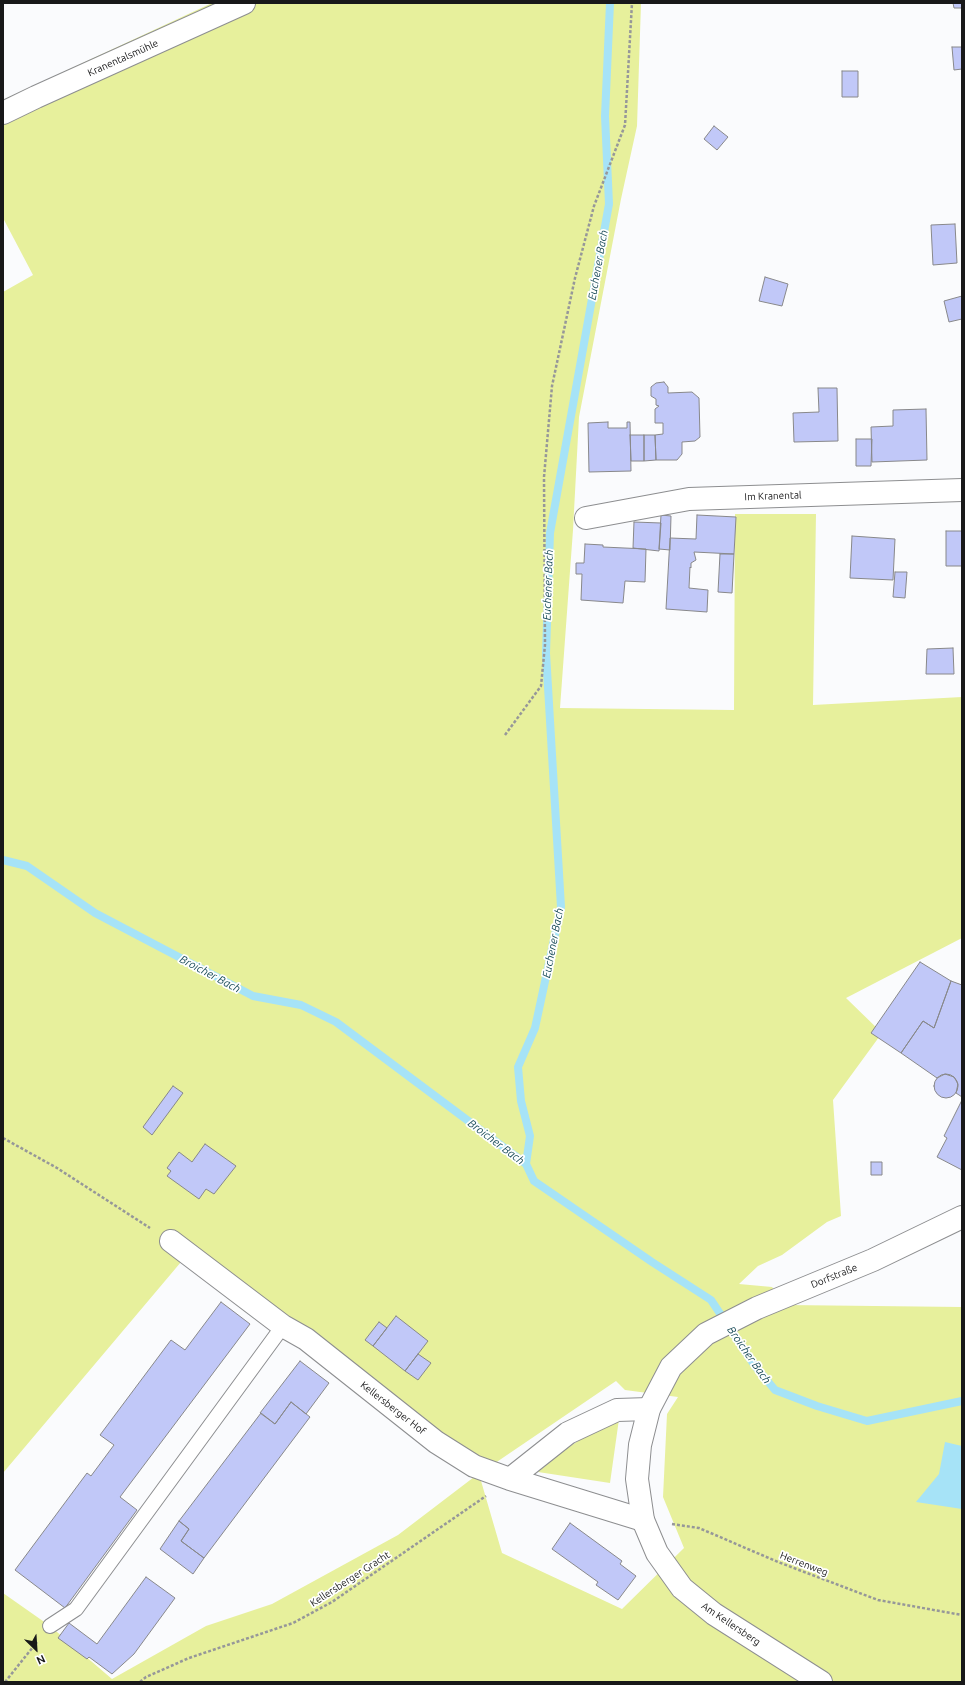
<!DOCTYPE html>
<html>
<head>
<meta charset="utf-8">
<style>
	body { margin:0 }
	#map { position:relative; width:965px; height:1685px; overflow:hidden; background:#fafbfd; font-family:Ubuntu,sans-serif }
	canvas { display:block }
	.frame { position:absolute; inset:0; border:4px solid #181819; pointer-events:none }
	.north { position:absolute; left:16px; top:1629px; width:40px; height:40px; -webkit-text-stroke:3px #fff; paint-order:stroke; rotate:155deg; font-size:11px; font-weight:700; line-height:16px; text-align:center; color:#181819 }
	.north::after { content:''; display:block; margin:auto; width:14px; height:18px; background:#181819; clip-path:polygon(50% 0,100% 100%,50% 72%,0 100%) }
</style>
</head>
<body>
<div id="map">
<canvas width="965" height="1685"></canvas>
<div class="frame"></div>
<div class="north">N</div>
</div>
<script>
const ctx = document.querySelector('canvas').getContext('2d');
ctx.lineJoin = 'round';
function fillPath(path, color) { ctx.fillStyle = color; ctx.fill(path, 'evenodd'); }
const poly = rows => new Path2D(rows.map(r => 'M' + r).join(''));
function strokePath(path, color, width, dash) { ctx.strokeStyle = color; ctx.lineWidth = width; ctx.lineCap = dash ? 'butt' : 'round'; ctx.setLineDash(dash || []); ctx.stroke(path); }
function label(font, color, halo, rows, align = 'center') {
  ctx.font = font + ' Ubuntu,sans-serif'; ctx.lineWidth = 3.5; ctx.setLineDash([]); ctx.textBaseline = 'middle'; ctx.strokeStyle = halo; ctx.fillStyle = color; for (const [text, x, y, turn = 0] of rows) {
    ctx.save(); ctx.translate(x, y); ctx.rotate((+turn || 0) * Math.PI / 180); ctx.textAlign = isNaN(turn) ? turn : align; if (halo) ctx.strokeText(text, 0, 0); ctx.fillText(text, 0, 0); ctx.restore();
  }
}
const green = poly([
	[212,3,641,3,637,126,621,199,579,417,573,530,560,708,734,710,735,514,816,514,813,705,962,697,962,938,846,998,882,1033,833,1100,841,1216,827,1222,782,1255,758,1266,739,1284,772,1287,787,1305,962,1307,962,1682,3,1682,3,1593,50,1626,112,1679,206,1626,272,1604,398,1535,478,1474,181,1262,3,1473,3,292,33,275,3,218,3,100],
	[616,1381,625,1390,678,1397,667,1414,663,1497,684,1548,622,1609,502,1553,479,1474],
	[619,1419,610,1483,538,1472,563,1451,596,1429]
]);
const water = poly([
	[945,1442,962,1446,962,1509,916,1502,939,1474]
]);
const stream = poly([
	[3,860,27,866,95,913,253,996,301,1005,336,1022,526,1164,534,1181,652,1262,711,1300,755,1366,775,1390,817,1406,867,1421,962,1401],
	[526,1164,530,1136,521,1101,518,1067,535,1028,561,907,546,653,550,533,609,204,605,116,610,3]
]);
const building = poly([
	[953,3,962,3,962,8,954,8,953,3],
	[952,47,962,47,962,69,954,70,952,47],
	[842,71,858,71,858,97,842,97,842,71],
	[714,126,728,137,717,150,704,139,714,126],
	[955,224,957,263,933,265,931,225,955,224],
	[765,277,788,284,782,306,759,301,765,277],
	[962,296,962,319,949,322,944,301,962,296],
	[664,382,668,387,668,393,692,392,699,398,700,437,695,441,682,442,682,454,677,460,656,460,655,435,663,434,663,423,655,423,655,409,659,406,656,405,656,399,651,396,651,387,656,383,664,382],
	[818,388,837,388,838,441,794,442,793,413,819,412,818,388],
	[926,409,927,460,872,462,871,427,893,426,893,410,926,409],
	[608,422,608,428,627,428,627,422,630,422,631,471,589,472,588,423,608,422],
	[630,435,644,435,644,461,631,461,630,435],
	[644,435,655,435,656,460,644,461,644,435],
	[856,439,872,439,871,466,856,466,856,439],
	[661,515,671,516,670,550,659,549,661,515],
	[697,515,736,517,734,554,694,552,696,560,691,563,691,568,690,567,689,588,708,590,707,612,666,609,670,538,696,539,697,515],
	[634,522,661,523,659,551,633,548,634,522],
	[946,531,962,531,962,566,946,566,946,531],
	[852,536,895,539,893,580,850,578,852,536],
	[585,544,603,545,603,547,646,549,645,582,625,581,623,603,581,600,582,574,576,574,576,563,584,563,585,544],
	[720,554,734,554,732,593,718,592,720,554],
	[895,572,907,572,905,598,893,597,895,572],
	[953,648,954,674,926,674,927,649,953,648],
	[920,962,951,981,934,1028,923,1021,901,1053,871,1033,920,962],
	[951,981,962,985,962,1097,956,1093,958,1084,954,1077,945,1074,937,1078,901,1053,923,1021,934,1028,951,981],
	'934 1086a12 12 0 1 1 24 0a12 12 0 1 1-24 0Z',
	[173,1086,183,1093,152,1135,143,1127,173,1086],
	[962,1100,962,1170,937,1157,947,1138,944,1136,962,1100],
	[205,1144,236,1166,214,1194,206,1189,199,1199,167,1176,171,1171,167,1168,179,1152,192,1162,205,1144],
	[871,1162,882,1162,882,1175,871,1175,871,1162],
	[221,1302,250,1324,120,1497,137,1510,65,1608,15,1570,87,1473,91,1476,114,1445,100,1435,171,1340,185,1350,221,1302],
	[396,1316,428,1341,405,1371,373,1346,396,1316],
	[379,1322,387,1328,373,1346,365,1340,379,1322],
	[418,1354,431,1363,418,1380,405,1371,418,1354],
	[300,1361,329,1383,306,1414,291,1402,275,1424,260,1413,300,1361],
	[291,1402,310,1417,204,1558,181,1541,189,1529,179,1521,261,1413,275,1424,291,1402],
	[179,1521,189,1529,181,1541,204,1558,193,1574,160,1549,179,1521],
	[570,1523,622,1561,620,1564,636,1576,618,1600,596,1585,598,1582,552,1549,570,1523],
	[146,1577,175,1598,134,1654,112,1674,89,1657,87,1659,58,1638,69,1623,97,1644,146,1577]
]);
const path = poly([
	[505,735,541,686,545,645,544,477,552,386,575,278,594,206,625,125,632,3],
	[3,1138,57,1168,150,1228],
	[672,1524,699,1528,778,1562,878,1600,962,1615],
	[5,1682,37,1642],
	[140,1682,146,1677,189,1658,293,1623,332,1602,486,1496]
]);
const service = poly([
	[50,1626,76,1609,283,1326]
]);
const minor = poly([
	[3,113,36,97,244,3],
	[586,518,689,499,962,490],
	[171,1241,283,1326,306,1339,436,1442,474,1466,510,1479,643,1520],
	[510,1479,568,1433,617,1410,649,1409]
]);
const secondary = poly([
	[821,1682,714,1614,682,1588,657,1553,643,1520,637,1479,640,1445,649,1409,671,1367,706,1334,757,1308,873,1260,962,1217]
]);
const streetNames = [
	["Kranentalsmühle",123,58,-24],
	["Im Kranental",773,496,-2],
	["Dorfstraße",834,1276,-22],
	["Kellersberger Hof",393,1408,38],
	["Herrenweg",804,1564,21],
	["Kellersberger Gracht",350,1579,-33],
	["Am Kellersberg",731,1624,34]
];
const waterNames = [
	["Euchener Bach",598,265,-80],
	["Euchener Bach",548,585,-88],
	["Euchener Bach",553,943,-79],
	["Broicher Bach",210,974,28],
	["Broicher Bach",496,1142,37],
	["Broicher Bach",749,1355,55]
];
fillPath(green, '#e7f09c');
fillPath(water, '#a6e3f7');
strokePath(stream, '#a6e3f7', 8);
fillPath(building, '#c1c8f8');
strokePath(building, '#88888a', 1);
strokePath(service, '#8d8e90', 16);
strokePath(minor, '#8d8e90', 24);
strokePath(secondary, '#8d8e90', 24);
strokePath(path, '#969799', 2.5, [3, 2]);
strokePath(service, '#fff', 14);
strokePath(minor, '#fff', 22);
strokePath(secondary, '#fff', 22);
label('10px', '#181819', '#fff', streetNames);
label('italic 11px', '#1a4c59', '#fff', waterNames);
</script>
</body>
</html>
